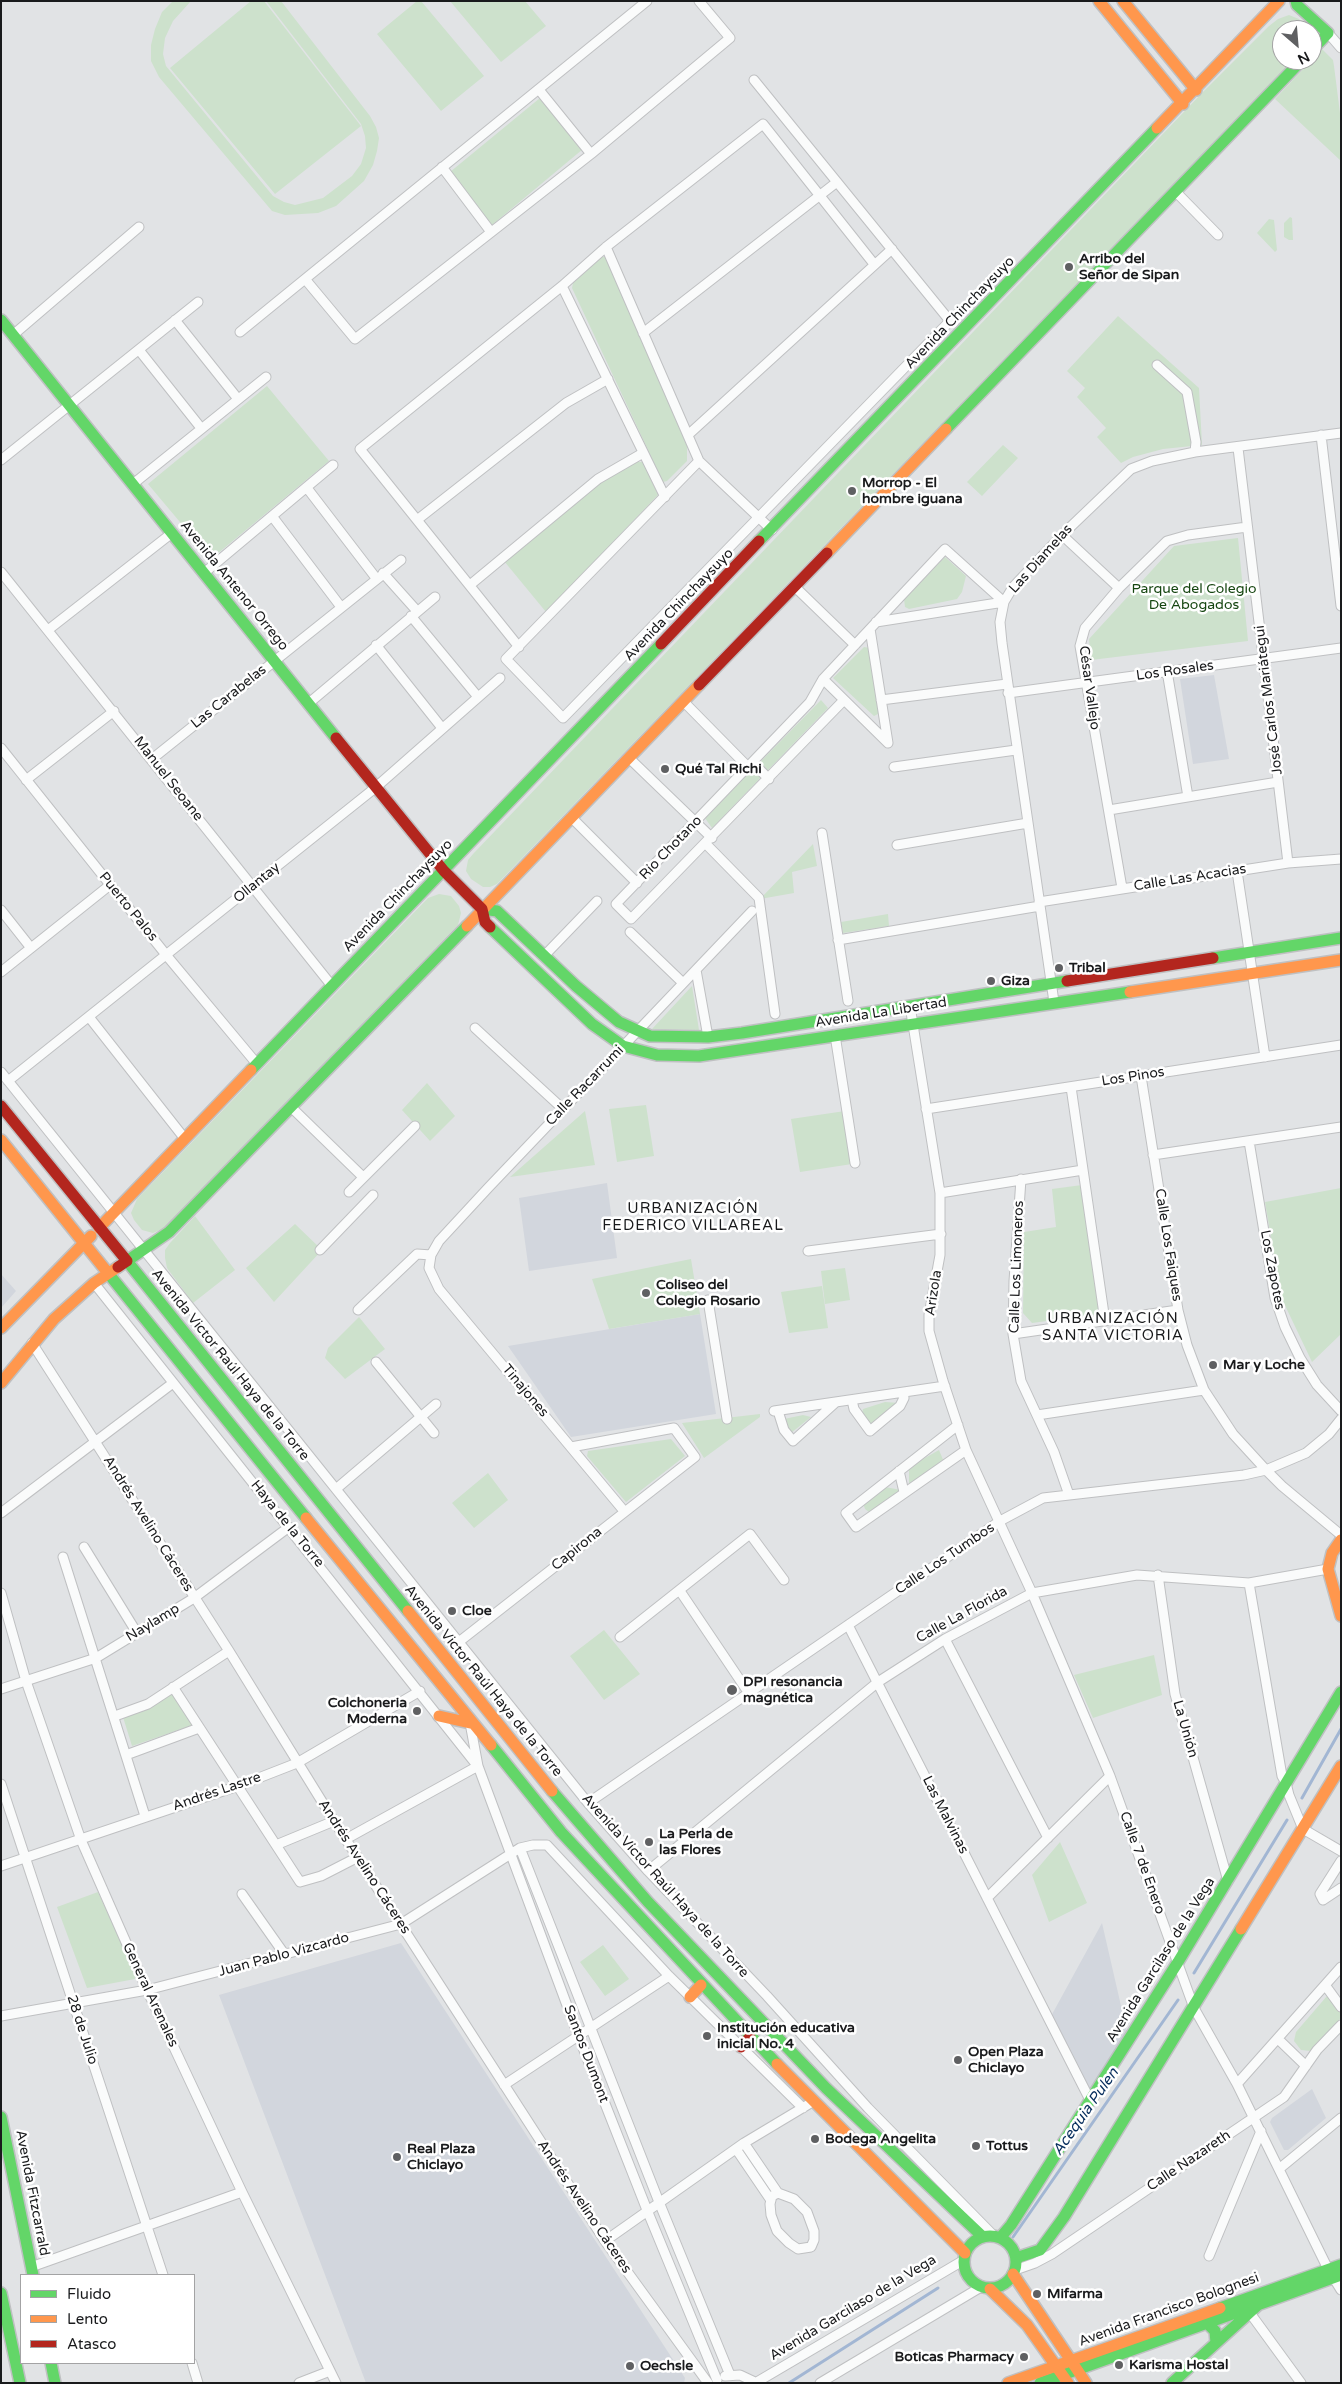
<!DOCTYPE html>
<html>
<head>
<meta charset="utf-8">
<style>
	body { margin:0 }
	#map { position:relative; width:1342px; height:2384px; overflow:hidden; background:#e1e3e5; font-family:"Varela Round",sans-serif }
	canvas { display:block }
	.frame { position:absolute; inset:0; border:2px solid #191a1c; pointer-events:none }
	.legend { position:absolute; left:20px; top:2274px; width:175px; height:90px; box-sizing:border-box; background:#fff; border:1px solid #a3a3a4; margin:0; padding:6px 9px; list-style:none; font-size:15px; color:#191a1c }
	.legend li { display:flex; align-items:center; gap:10px; height:25px }
	.legend b { width:25px; border:1px solid #a3a3a4 }
	.north { position:absolute; left:1272px; top:20px; width:50px; height:50px; box-sizing:border-box; background:#fff; border:1px solid #a3a3a4; border-radius:50%; rotate:153deg; font-size:14px; font-weight:700; line-height:20px; text-align:center; color:#191a1c }
	.north::after { content:''; display:block; margin:auto; width:18px; height:22px; background:#5f6062; clip-path:polygon(50% 0,100% 100%,50% 72%,0 100%) }
</style>
</head>
<body>
<div id="map">
<canvas width="1342" height="2384"></canvas>
<div class="frame"></div>
<ul class="legend">
<li><b style="height:6px;background:#63d668"></b>Fluido</li>
<li><b style="height:6px;background:#ff974d"></b>Lento</li>
<li><b style="height:6px;background:#b3261e"></b>Atasco</li>
</ul>
<div class="north">N</div>
</div>
<script>
const ctx = document.querySelector('canvas').getContext('2d');
ctx.lineJoin = 'round';
function fillPath(path, color) { ctx.fillStyle = color; ctx.fill(path, 'evenodd'); }
const poly = rows => new Path2D(rows.map(r => 'M' + r).join(''));
function strokePath(path, color, width, dash) { ctx.strokeStyle = color; ctx.lineWidth = width; ctx.lineCap = dash ? 'butt' : 'round'; ctx.setLineDash(dash || []); ctx.stroke(path); }
function label(font, color, halo, rows, align = 'center') {
  ctx.font = font + ' "Varela Round",sans-serif'; ctx.lineWidth = 5; ctx.setLineDash([]); ctx.textBaseline = 'middle'; ctx.strokeStyle = halo; ctx.fillStyle = color; for (const [text, x, y, turn = 0] of rows) {
    ctx.save(); ctx.translate(x, y); ctx.rotate((+turn || 0) * Math.PI / 180); ctx.textAlign = isNaN(turn) ? turn : align; if (halo) ctx.strokeText(text, 0, 0); ctx.fillText(text, 0, 0); ctx.restore();
  }
}
const built = poly([
	[1214,675,1229,759,1193,764,1180,679],
	[607,1183,617,1258,529,1271,519,1198],
	[1,1274,16,1291,1,1308],
	[700,1314,716,1414,571,1437,508,1346],
	[1102,1923,1127,2032,1088,2094,1050,2018],
	[401,1943,685,2378,684,2383,366,2383,219,1995],
	[1312,2089,1326,2118,1288,2150,1284,2150,1270,2122,1272,2118]
]);
const green = poly([
	[173,1,191,1,173,21,165,38,163,54,166,66,273,196,284,202,295,205,323,198,352,176,361,164,366,148,365,136,361,124,266,1,281,1,370,116,376,127,379,138,377,151,373,165,364,181,336,206,318,213,285,215,272,211,159,77,151,61,151,45,155,29,162,12],
	[251,1,264,1,361,126,275,194,170,68],
	[417,1,421,1,484,76,441,111,377,34],
	[450,1,525,1,546,26,501,62],
	[1289,15,1299,19,1307,30,1282,30,1282,60,1293,60,497,884,490,887,483,887,471,879,466,871,468,860,473,854,1203,92,1269,26,1278,19],
	[1322,49,1333,60,1334,66,1341,121,1341,161,1275,99],
	[540,98,583,149,492,225,450,172],
	[1290,217,1292,218,1293,240,1289,240,1284,237,1284,223],
	[1269,219,1274,220,1277,250,1275,252,1257,233],
	[599,257,607,257,687,439,687,461,667,481,663,482,572,288,573,283],
	[1118,316,1199,388,1202,445,1163,449,1133,457,1121,463,1097,437,1106,428,1077,397,1085,388,1067,371],
	[267,386,329,461,211,559,148,484],
	[1003,445,1018,458,982,496,967,482],
	[634,462,643,462,658,495,546,612,504,561,588,491],
	[1238,538,1248,641,1091,660,1089,639,1174,546],
	[945,557,966,576,962,592,957,599,909,609,905,607,904,599],
	[864,647,870,648,880,713,874,716,833,678],
	[821,700,828,708,712,828,705,818],
	[813,844,817,866,792,872,794,893,760,899],
	[439,894,451,896,459,906,461,913,458,925,163,1229,153,1233,142,1230,134,1220,131,1213,137,1199,428,898],
	[888,914,889,926,843,933,841,922],
	[692,986,699,1030,652,1029],
	[427,1083,455,1116,430,1141,402,1110],
	[646,1105,654,1156,617,1162,609,1109],
	[585,1111,595,1165,510,1177],
	[845,1111,852,1164,800,1172,791,1119],
	[1082,1185,1099,1314,1032,1323,1023,1313,1024,1232,1056,1227,1052,1189],
	[1341,1188,1341,1334,1312,1362,1281,1297,1265,1202],
	[195,1216,235,1270,193,1303,167,1268,165,1258,165,1250,170,1243],
	[295,1224,322,1250,274,1302,246,1268],
	[691,1259,700,1314,609,1329,592,1279],
	[845,1268,850,1300,825,1304,821,1271],
	[822,1286,828,1328,789,1333,781,1292],
	[359,1317,385,1349,345,1379,325,1358,328,1348],
	[885,1402,899,1403,871,1425,868,1423,862,1413,863,1409],
	[760,1414,760,1417,704,1458,682,1423],
	[803,1415,811,1417,791,1433,787,1431,784,1419],
	[671,1439,685,1456,626,1502,587,1456,588,1451],
	[939,1450,944,1462,909,1485,909,1467],
	[488,1473,508,1500,474,1528,452,1503],
	[885,1487,901,1490,869,1512,865,1509,863,1503],
	[604,1630,640,1674,604,1700,570,1656],
	[1154,1655,1162,1695,1093,1718,1074,1675],
	[174,1691,193,1725,132,1746,123,1717],
	[1060,1842,1087,1903,1049,1922,1032,1875],
	[98,1892,136,1974,135,1979,87,1988,57,1907],
	[603,1945,629,1979,605,1996,580,1962],
	[1327,1996,1331,1996,1341,2012,1341,2018,1311,2051,1301,2050,1294,2041,1296,2032]
]);
const stream = poly([
	[1302,1798,1341,1729],
	[1194,1973,1287,1820],
	[1013,2237,1178,2000],
	[789,2383,938,2288]
]);
const street = poly([
	[647,1,305,279,355,339,591,154,730,38,699,1],
	[1328,33,1341,48],
	[540,91,591,154],
	[442,167,491,232],
	[1175,191,1218,235],
	[606,247,699,461,506,659,563,718,950,321,754,80],
	[562,286,665,497],
	[175,320,238,399],
	[240,332,305,279],
	[643,333,837,182],
	[13,335,139,227],
	[139,350,201,428],
	[1157,365,1187,392,1196,442,1195,452],
	[688,435,892,249],
	[1321,435,1341,606],
	[1238,448,1288,863],
	[1,460,198,302],
	[699,461,772,530],
	[133,484,266,377],
	[307,488,376,578],
	[272,516,341,607],
	[417,520,566,403,608,379],
	[1062,535,1119,588],
	[1,572,332,986],
	[204,573,333,465],
	[383,573,417,611],
	[470,585,598,479,643,453],
	[794,586,855,645],
	[411,616,478,697],
	[876,622,1004,602],
	[870,629,888,743],
	[48,630,172,533],
	[376,645,442,728],
	[519,647,360,449,562,286,606,247,763,124,874,264],
	[1167,671,1188,797],
	[823,679,888,743],
	[1008,693,1341,648],
	[844,700,631,919,616,904,810,702,823,679,945,549,1004,602],
	[881,700,1007,684],
	[684,702,748,767],
	[309,703,435,597],
	[1,748,167,956,257,1064],
	[629,758,712,838],
	[152,759,401,560],
	[753,763,769,779],
	[894,767,1016,750],
	[26,780,114,711],
	[1109,810,1278,782],
	[571,817,637,883],
	[822,833,848,1001],
	[706,844,759,898,775,1014],
	[897,845,1028,823],
	[1237,871,1265,1057],
	[1122,888,1080,646,1085,628,1119,588,1167,541,1188,535,1247,527],
	[1039,902,1288,863,1341,859],
	[1,910,31,948],
	[630,932,683,983],
	[838,940,1040,906],
	[544,956,597,901],
	[696,970,708,1037],
	[1,972,110,885],
	[1054,1002,1002,643,1000,622,1004,602,1013,587,1062,535,1131,469,1152,461,1195,452,1341,433],
	[910,1006,940,1193,940,1255,929,1315,929,1331,943,1381,966,1450,1032,1593,1110,1776,1194,2008,1237,2084,1328,2269,1341,2290],
	[89,1017,185,1139],
	[475,1028,563,1109],
	[835,1035,855,1163],
	[1,1072,588,1803,648,1871,767,1996,868,2108,994,2236],
	[1141,1076,1178,1310,1187,1345,1204,1390,1233,1434,1266,1470,1282,1486,1341,1535],
	[8,1081,375,788,500,678],
	[1071,1087,1105,1321],
	[292,1108,363,1177],
	[926,1109,1341,1045],
	[1249,1141,1275,1298,1285,1327,1300,1358,1317,1385,1341,1411],
	[1153,1155,1341,1127],
	[1021,1179,1014,1281,1013,1334,1021,1381,1054,1452,1069,1495],
	[349,1192,415,1126],
	[940,1193,1083,1170],
	[320,1250,373,1195],
	[808,1251,941,1234],
	[94,1283,476,1764],
	[708,1300,727,1419],
	[358,1310,417,1254,431,1255],
	[1013,1334,1178,1310],
	[32,1343,229,1651,334,1821,605,2241,708,2383],
	[376,1362,434,1433],
	[852,1400,854,1409,870,1431,900,1406,904,1398,903,1393],
	[774,1411,945,1386],
	[778,1411,784,1430,793,1441,835,1403],
	[1037,1415,1204,1390],
	[958,1425,846,1513,856,1527,966,1450],
	[899,1471,904,1492],
	[336,1489,436,1404],
	[624,1511,439,1289,429,1268,431,1255,439,1241,488,1188,752,911],
	[1,1513,173,1383],
	[84,1547,137,1633],
	[63,1557,145,1816],
	[1158,1575,1175,1694,1228,1881],
	[1249,1583,1282,1776,1286,1783,1289,1795,1303,1829,1341,1851],
	[680,1591,748,1692],
	[1,1593,26,1681,81,1840,147,1990,242,2192,336,2383],
	[848,1625,1090,2100],
	[620,1637,750,1534,784,1580],
	[945,1639,1048,1838],
	[460,1641,695,1457,674,1428,571,1447],
	[173,1687,300,1882,321,1876,358,1857],
	[1,1689,96,1658,194,1598,289,1527],
	[115,1716,148,1704,229,1651],
	[470,1723,478,1766,578,2035,647,2210,717,2380],
	[126,1755,199,1728],
	[1,1784,163,2275],
	[588,1803,1000,1521,1043,1498,1244,1475,1266,1470,1306,1453,1329,1434,1341,1419],
	[346,1839,478,1766],
	[276,1845,334,1821],
	[520,1848,659,2202,730,2375],
	[1341,1861,1320,1894,1323,1900,1341,1888],
	[1,1866,238,1786,297,1763,420,1691],
	[648,1871,878,1682,945,1639,1032,1593,1137,1575,1249,1583,1328,1569],
	[242,1894,285,1955],
	[987,1898,1110,1776],
	[1325,1985,1341,2007],
	[1,2016,147,1990,401,1924,520,1848,533,1845,547,1845,669,1976,803,2108],
	[1278,2039,1306,2066],
	[1237,2084,1341,1967],
	[504,2085,669,1976],
	[744,2143,778,2193],
	[736,2149,770,2199],
	[1279,2169,1341,2118],
	[778,2193,794,2199,807,2212,814,2231,814,2240,811,2247,798,2249,789,2243,777,2231,771,2215,770,2204,772,2196,778,2193],
	[605,2241,744,2143,814,2101],
	[1209,2256,1261,2131],
	[31,2267,242,2192],
	[1015,2270,1035,2263,1052,2254,1284,2097,1317,2050,1341,2025],
	[1250,2313,1301,2383],
	[192,2363,198,2383],
	[725,2376,740,2375,757,2383],
	[757,2382,964,2260],
	[299,2383,330,2371],
	[820,2383,981,2287]
]);
const fast = poly([
	[1296,1,1297,5,1328,33,1312,50],
	[1,320,336,738],
	[946,429,1302,60],
	[759,541,1157,128],
	[482,909,497,911,576,986,619,1022,650,1036,708,1037,742,1033,1067,981],
	[490,927,592,1024,623,1046,657,1055,699,1056,1130,992],
	[1213,958,1341,938],
	[251,1070,661,644],
	[127,1261,169,1232,467,926],
	[127,1261,408,1611],
	[108,1273,306,1518],
	[491,1745,561,1832,777,2064],
	[552,1791,648,1902,826,2088,983,2237],
	[1,2117,33,2275],
	'964 2262a26 26 0 1 1 52 0a26 26 0 1 1-52 0Z',
	[1000,2238,1011,2225,1178,1962,1341,1692],
	[1016,2258,1040,2250,1064,2217,1241,1929],
	[1,2293,20,2383],
	[1220,2308,1341,2265],
	[1206,2322,1215,2331,1216,2343],
	[51,2363,55,2383],
	[1040,2383,1341,2275],
	[1172,2383,1258,2305]
]);
const slow = poly([
	[1099,1,1183,104],
	[1123,1,1196,90],
	[1157,128,1279,1],
	[827,553,946,429],
	[467,926,699,685],
	[1130,992,1341,960],
	[1,1140,108,1273],
	[99,1228,251,1070],
	[1,1328,91,1236],
	[1,1383,54,1319,94,1283,118,1267],
	[306,1518,491,1745],
	[1341,1540,1332,1553,1328,1569,1341,1616],
	[408,1611,552,1791],
	[439,1716,470,1723],
	[1241,1929,1341,1766],
	[690,1997,701,1985],
	[777,2064,965,2253],
	[1013,2274,1086,2383],
	[990,2289,1027,2325,1068,2383],
	[1008,2383,1220,2308]
]);
const jam = poly([
	[661,644,759,541],
	[699,685,827,553],
	[336,738,444,871,482,909,485,922,490,927],
	[1067,981,1213,958],
	[1,1106,127,1261,118,1267],
	[741,2047,750,2037]
]);
const markers = [
	[1069,267,5,"#5f6062"],
	[852,491,5,"#5f6062"],
	[665,769,5,"#5f6062"],
	[1059,968,5,"#5f6062"],
	[991,981,5,"#5f6062"],
	[646,1293,5,"#5f6062"],
	[1213,1365,5,"#5f6062"],
	[452,1611,5,"#5f6062"],
	[732,1690,6,"#5f6062"],
	[417,1711,5,"#5f6062"],
	[649,1842,5,"#5f6062"],
	[707,2036,5,"#5f6062"],
	[958,2060,5,"#5f6062"],
	[815,2139,5,"#5f6062"],
	[976,2146,5,"#5f6062"],
	[397,2157,5,"#5f6062"],
	[1037,2294,5,"#5f6062"],
	[1024,2357,5,"#5f6062"],
	[1119,2365,5,"#5f6062"],
	[630,2366,5,"#5f6062"]
];
const poiNames = [
	["Arribo del",1079,259],
	["Señor de Sipan",1079,275],
	["Morrop - El",862,483],
	["hombre iguana",862,499],
	["Qué Tal Richi",675,769],
	["Tribal",1069,968],
	["Giza",1001,981],
	["Coliseo del",656,1285],
	["Colegio Rosario",656,1301],
	["Mar y Loche",1223,1365],
	["Cloe",462,1611],
	["DPI resonancia",743,1682],
	["magnética",743,1698],
	["Colchoneria",407,1703,"right"],
	["Moderna",407,1719,"right"],
	["La Perla de",659,1834],
	["las Flores",659,1850],
	["Institución educativa",717,2028],
	["inicial No. 4",717,2044],
	["Open Plaza",968,2052],
	["Chiclayo",968,2068],
	["Bodega Angelita",825,2139],
	["Tottus",986,2146],
	["Real Plaza",407,2149],
	["Chiclayo",407,2165],
	["Mifarma",1047,2294],
	["Boticas Pharmacy",1014,2357,"right"],
	["Karisma Hostal",1129,2365],
	["Oechsle",640,2366]
];
const streetNames = [
	["Avenida Chinchaysuyo",960,313,-46],
	["Las Diamelas",1041,559,-48],
	["Avenida Antenor Orrego",234,586,51],
	["Avenida Chinchaysuyo",679,605,-46],
	["Los Rosales",1175,671,-8],
	["César Vallejo",1089,688,82],
	["Las Carabelas",229,697,-39],
	["José Carlos Mariátegui",1269,700,-97],
	["Manuel Seoane",168,779,52],
	["Río Chotano",671,848,-46],
	["Calle Las Acacias",1190,878,-9],
	["Ollantay",257,883,-39],
	["Avenida Chinchaysuyo",398,896,-46],
	["Puerto Palos",128,907,51],
	["Avenida La Libertad",881,1013,-9],
	["Los Pinos",1133,1077,-9],
	["Calle Racarrumi",585,1086,-46],
	["Calle Los Faiques",1168,1245,81],
	["Calle Los Limoneros",1017,1267,-88],
	["Los Zapotes",1272,1270,79],
	["Arizola",934,1293,-81],
	["Avenida Victor Raúl Haya de la Torre",230,1365,51],
	["Tinajones",525,1391,50],
	["Andrés Avelino Cáceres",148,1524,58],
	["Haya de la Torre",287,1524,51],
	["Capirona",577,1549,-39],
	["Calle Los Tumbos",945,1559,-34],
	["Calle La Florida",962,1615,-29],
	["Naylamp",153,1623,-31],
	["Avenida Victor Raúl Haya de la Torre",483,1681,51],
	["La Unión",1185,1729,74],
	["Andrés Lastre",217,1792,-19],
	["Las Malvinas",945,1815,63],
	["Calle 7 de Enero",1142,1863,70],
	["Andrés Avelino Cáceres",364,1867,57],
	["Avenida Víctor Raúl Haya de la Torre",665,1886,48],
	["Juan Pablo Vizcardo",284,1955,-15],
	["Avenida Garcilaso de la Vega",1161,1960,-58],
	["General Arenales",150,1995,65],
	["28 de Julio",82,2030,72],
	["Santos Dumont",586,2054,69],
	["Calle Nazareth",1189,2161,-34],
	["Avenida Fitzcarrald",32,2193,79],
	["Andrés Avelino Cáceres",584,2207,56],
	["Avenida Garcilaso de la Vega",853,2308,-31],
	["Avenida Francisco Bolognesi",1169,2310,-20]
];
const parkNames = [
	["Parque del Colegio",1194,589],
	["De Abogados",1194,605]
];
const neighbourhoodNames = [
	["URBANIZACIÓN",693,1209],
	["FEDERICO VILLAREAL",693,1226],
	["URBANIZACIÓN",1113,1319],
	["SANTA VICTORIA",1113,1336]
];
const waterNames = [
	["Acequia Pulen",1086,2112,-55]
];
fillPath(built, '#d2d6dd');
fillPath(green, '#cde1cc');
strokePath(stream, '#a2b6d3', 3);
strokePath(street, '#bfc0c2', 11);
strokePath(fast, '#bfc0c2', 14);
strokePath(slow, '#bfc0c2', 14);
strokePath(jam, '#bfc0c2', 14);
strokePath(street, '#fafbfb', 9);
strokePath(fast, '#63d668', 11);
strokePath(slow, '#ff974d', 11);
strokePath(jam, '#b3261e', 11);
for (const [x, y, r, color] of markers) { const dot = new Path2D(); dot.arc(x, y, r, 0, 2 * Math.PI); ctx.fillStyle = color; ctx.fill(dot); strokePath(dot, '#fff', 2); }
label('bold 14px', '#191a1c', '#fff', poiNames, 'left');
label('14px', '#191a1c', '#fff', streetNames);
label('14px', '#164611', '#fff', parkNames);
ctx.letterSpacing = '1px';
label('15px', '#191a1c', '#fff', neighbourhoodNames);
ctx.letterSpacing = '0px';
label('italic 15px', '#062d5d', '#fff', waterNames);
</script>
</body>
</html>
